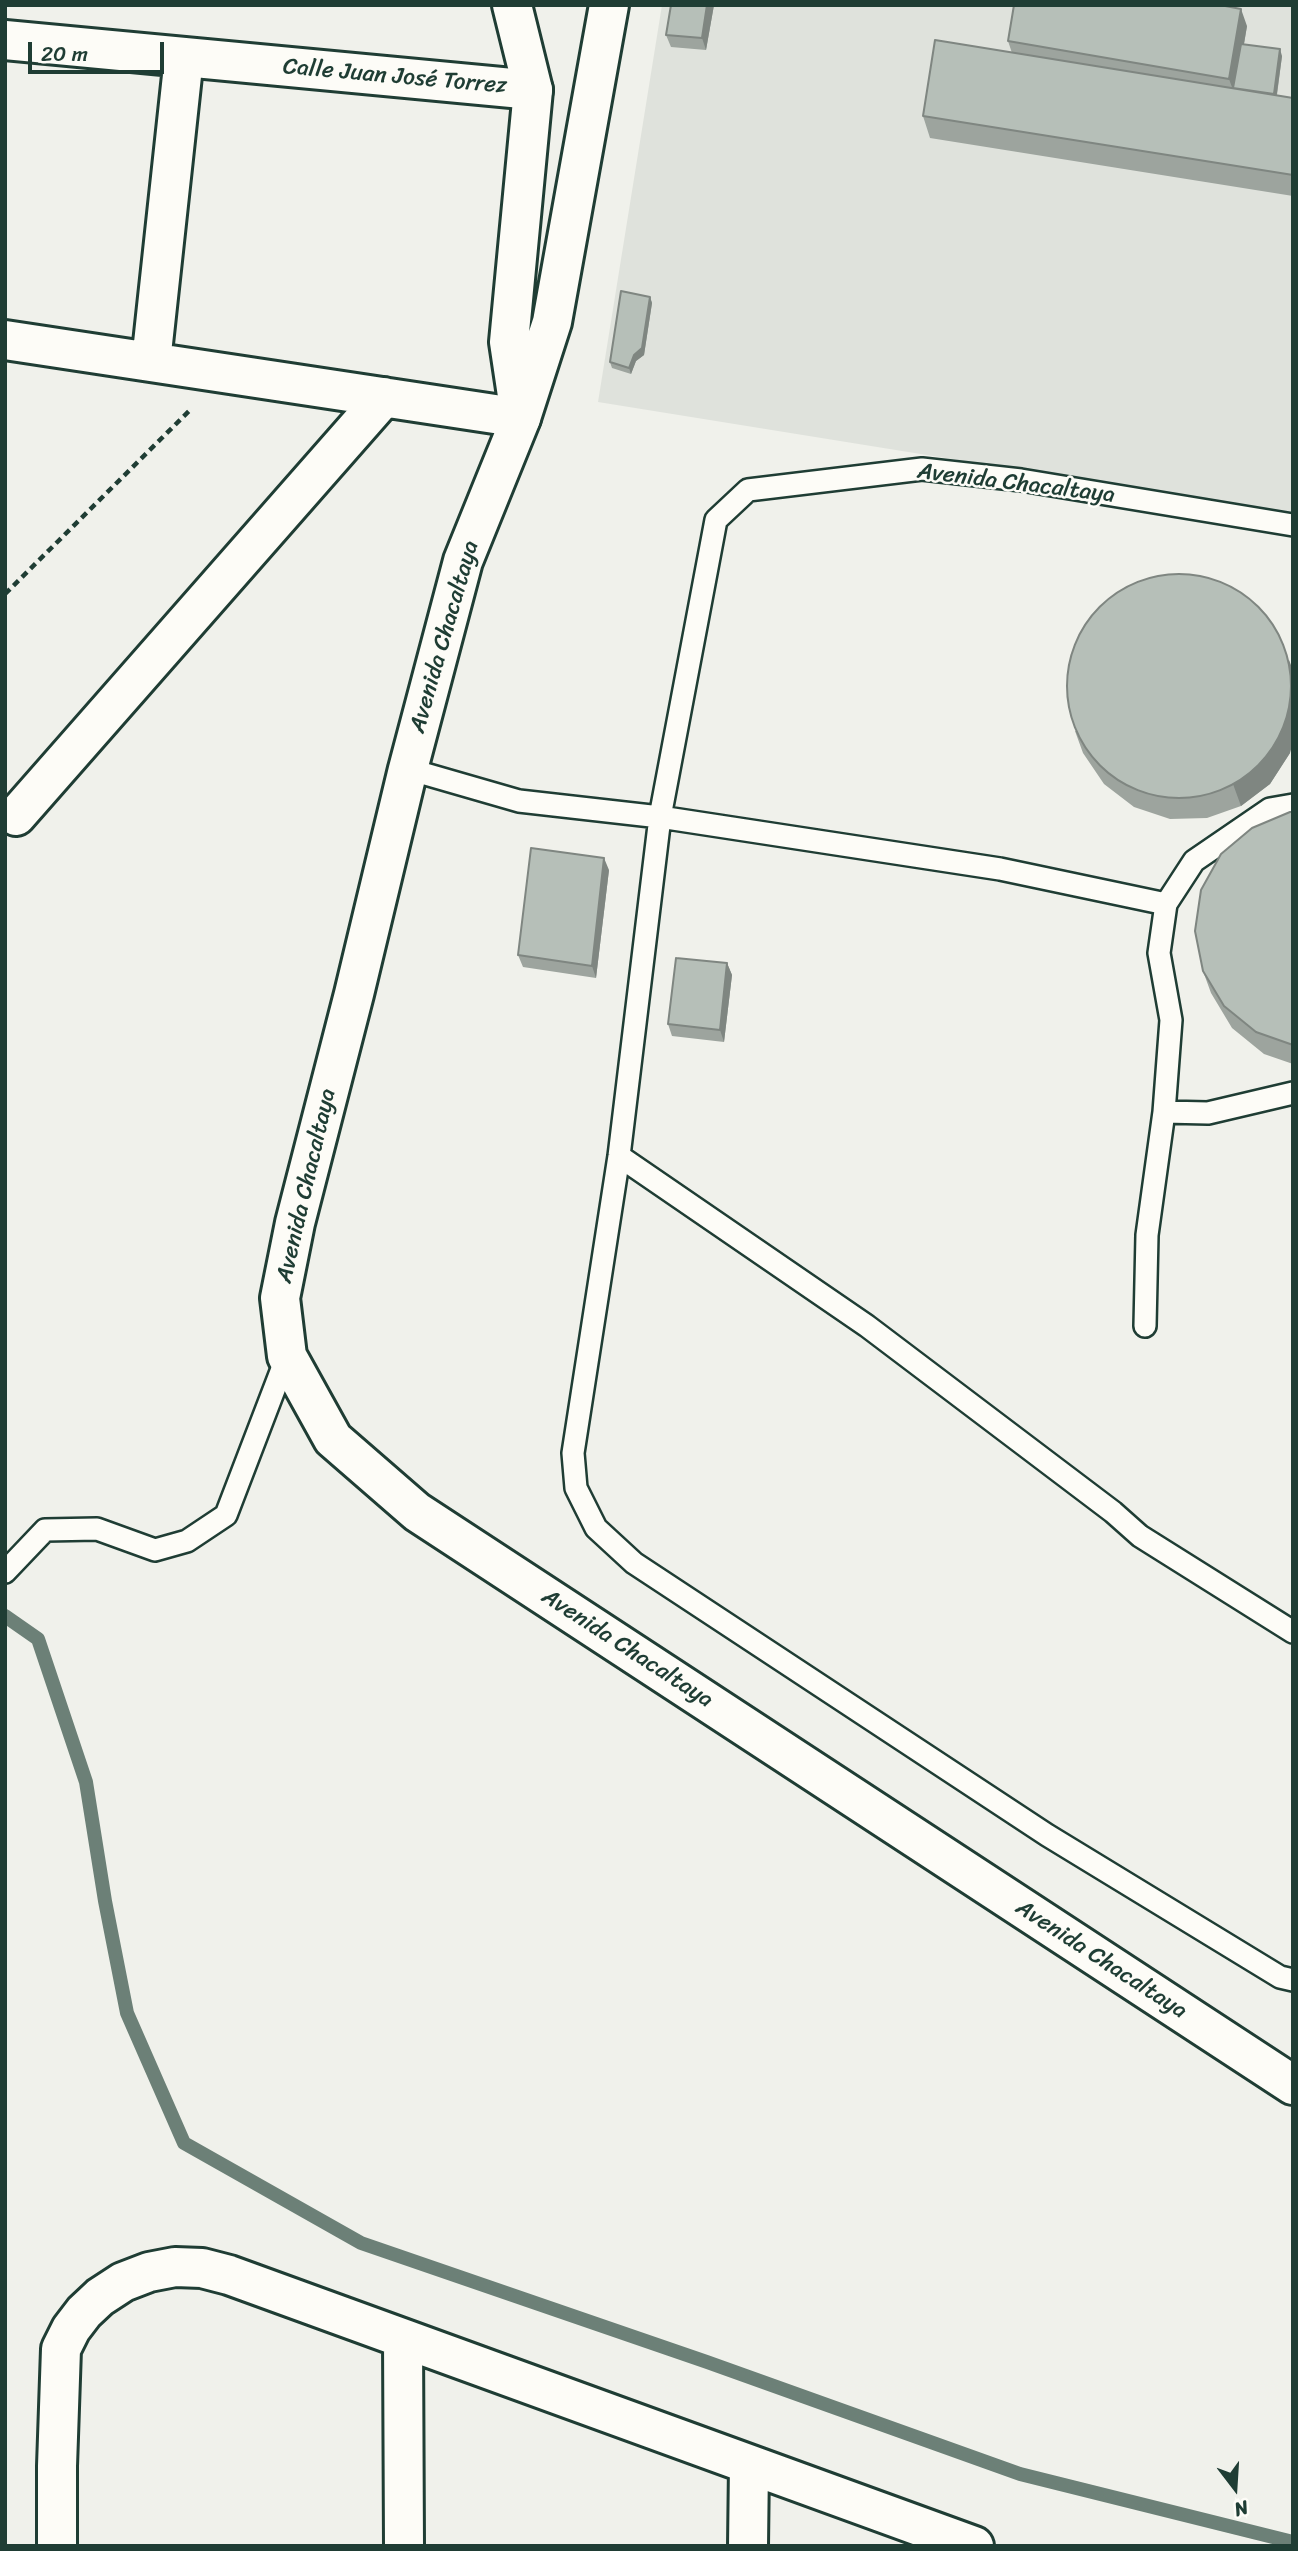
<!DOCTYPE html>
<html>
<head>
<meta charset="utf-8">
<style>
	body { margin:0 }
	#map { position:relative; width:1298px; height:2551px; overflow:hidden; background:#f0f1eb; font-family:Sriracha,sans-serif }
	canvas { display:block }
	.frame { position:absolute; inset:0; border:7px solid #1f3d34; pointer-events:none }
	.north { position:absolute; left:1200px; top:2453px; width:70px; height:70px; -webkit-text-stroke:5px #fdfcf7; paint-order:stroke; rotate:163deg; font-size:19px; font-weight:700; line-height:28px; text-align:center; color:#1f3d34 }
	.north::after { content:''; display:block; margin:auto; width:24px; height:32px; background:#1f3d34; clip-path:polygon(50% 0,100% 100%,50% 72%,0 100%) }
	.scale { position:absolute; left:28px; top:42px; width:136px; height:32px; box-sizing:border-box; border:4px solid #1f3d34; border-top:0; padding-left:9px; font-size:21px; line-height:24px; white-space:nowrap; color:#1f3d34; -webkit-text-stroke:5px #fdfcf7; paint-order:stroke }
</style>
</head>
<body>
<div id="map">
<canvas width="1298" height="2551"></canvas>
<div class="frame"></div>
<div class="north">N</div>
<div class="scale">20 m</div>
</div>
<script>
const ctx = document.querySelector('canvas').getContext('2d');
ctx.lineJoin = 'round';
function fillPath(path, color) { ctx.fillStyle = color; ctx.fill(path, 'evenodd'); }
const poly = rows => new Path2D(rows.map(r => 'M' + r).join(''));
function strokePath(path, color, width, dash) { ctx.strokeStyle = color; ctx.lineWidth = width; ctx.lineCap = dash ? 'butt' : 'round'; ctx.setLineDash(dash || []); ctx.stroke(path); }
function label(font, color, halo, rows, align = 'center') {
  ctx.font = font + ' Sriracha,sans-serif'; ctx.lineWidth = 5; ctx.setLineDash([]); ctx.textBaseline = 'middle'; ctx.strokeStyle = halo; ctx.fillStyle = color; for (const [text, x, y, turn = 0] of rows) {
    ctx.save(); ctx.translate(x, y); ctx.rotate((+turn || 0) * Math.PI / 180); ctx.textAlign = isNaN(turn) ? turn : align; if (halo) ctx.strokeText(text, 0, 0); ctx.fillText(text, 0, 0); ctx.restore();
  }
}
const built = poly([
	[662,5,1293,5,1293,514,598,402]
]);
const stream = poly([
	[5,1616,38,1639,86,1782,105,1901,127,2013,184,2143,361,2243,707,2362,1020,2474,1293,2542]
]);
const path = poly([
	[5,594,189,411]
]);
const lane = poly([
	[1293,525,1021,480,922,469,748,490,716,520,660,817,619,1156,573,1453,576,1488,596,1528,634,1563,1047,1835,1280,1977,1293,1980],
	[408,769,519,801,660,817,1000,869,1166,904],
	[1164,1112,1208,1113,1293,1093],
	[619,1156,867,1326,1113,1512,1140,1536,1293,1632],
	[1145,1326,1147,1235,1164,1112,1171,1020,1159,953,1166,904,1194,861,1270,809,1293,805],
	[5,1572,45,1530,97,1529,155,1550,187,1541,226,1515,287,1356]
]);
const street = poly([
	[5,40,533,90],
	[5,340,521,418],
	[151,362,184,57],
	[16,816,384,397],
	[403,2339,404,2546],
	[57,2546,57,2466,61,2349,71,2329,84,2312,100,2297,123,2282,149,2272,175,2267,202,2268,229,2275,974,2546],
	[748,2546,749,2465]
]);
const secondary = poly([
	[512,5,533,90,509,342,519,409],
	[609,5,552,322,521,418,463,561,408,769,354,994,295,1223,280,1298,287,1356,333,1439,417,1512,1293,2085]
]);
const wall = poly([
	[714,5,706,50,671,47,666,35],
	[1247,26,1244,44,1282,56,1277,95,1293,98,1293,196,930,138,923,116,1012,53,1008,41],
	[650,297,652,303,644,355,636,361,631,374,612,368,610,362],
	[1075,731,1290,753,1270,784,1241,806,1207,818,1170,819,1134,807,1104,784,1083,753],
	[1293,812,1293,1064,1264,1054,1232,1028,1211,993,1203,971],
	[609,870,596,978,523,967,518,955],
	[727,963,732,975,724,1042,672,1036,668,1024]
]);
const shadedWall = poly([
	[707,5,714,5,706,50,702,38],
	[1241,9,1247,26,1236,90,1233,90,1229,79],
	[1280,49,1282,56,1276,100,1274,94],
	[650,297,652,303,644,355,636,361,631,374,629,368],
	[1289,660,1293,670,1293,743,1290,753,1270,784,1241,806,1233,784],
	[604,858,609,870,596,978,592,966],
	[727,963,732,975,724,1042,720,1030]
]);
const building = poly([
	[671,5,707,5,702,38,666,35,671,5],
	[1014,5,1220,5,1241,9,1229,79,1008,41,1014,5],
	[935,40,1293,98,1293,175,923,116,935,40],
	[1241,44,1280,49,1274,94,1233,88,1241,44],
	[621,291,650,297,642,348,634,355,629,368,610,362,621,291],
	'1067 686a112 112 0 1 1 224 0a112 112 0 1 1-224 0Z',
	[1290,812,1293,812,1293,1045,1256,1032,1224,1006,1203,971,1195,931,1201,890,1221,854,1252,828,1290,812],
	[531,848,604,858,592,966,518,955,531,848],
	[676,958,727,963,720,1030,668,1024,676,958]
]);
const streetNames = [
	["Calle Juan José Torrez",395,77,5],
	["Avenida Chacaltaya",1016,484,7],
	["Avenida Chacaltaya",445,637,-74],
	["Avenida Chacaltaya",307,1186,-77],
	["Avenida Chacaltaya",627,1649,33],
	["Avenida Chacaltaya",1101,1960,33]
];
fillPath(built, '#dfe2dc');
strokePath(stream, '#6c8077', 14);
strokePath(lane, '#1f3d34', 26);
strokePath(street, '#1f3d34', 44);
strokePath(secondary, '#1f3d34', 44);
strokePath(path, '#1f3d34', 4.5, [7, 5]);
strokePath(lane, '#fdfcf7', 21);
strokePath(street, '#fdfcf7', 38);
strokePath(secondary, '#fdfcf7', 38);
fillPath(wall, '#9da49e');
fillPath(shadedWall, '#7f8681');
fillPath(building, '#b6bfb8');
strokePath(building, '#7f8681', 2);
label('23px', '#1f3d34', '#fdfcf7', streetNames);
</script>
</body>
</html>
